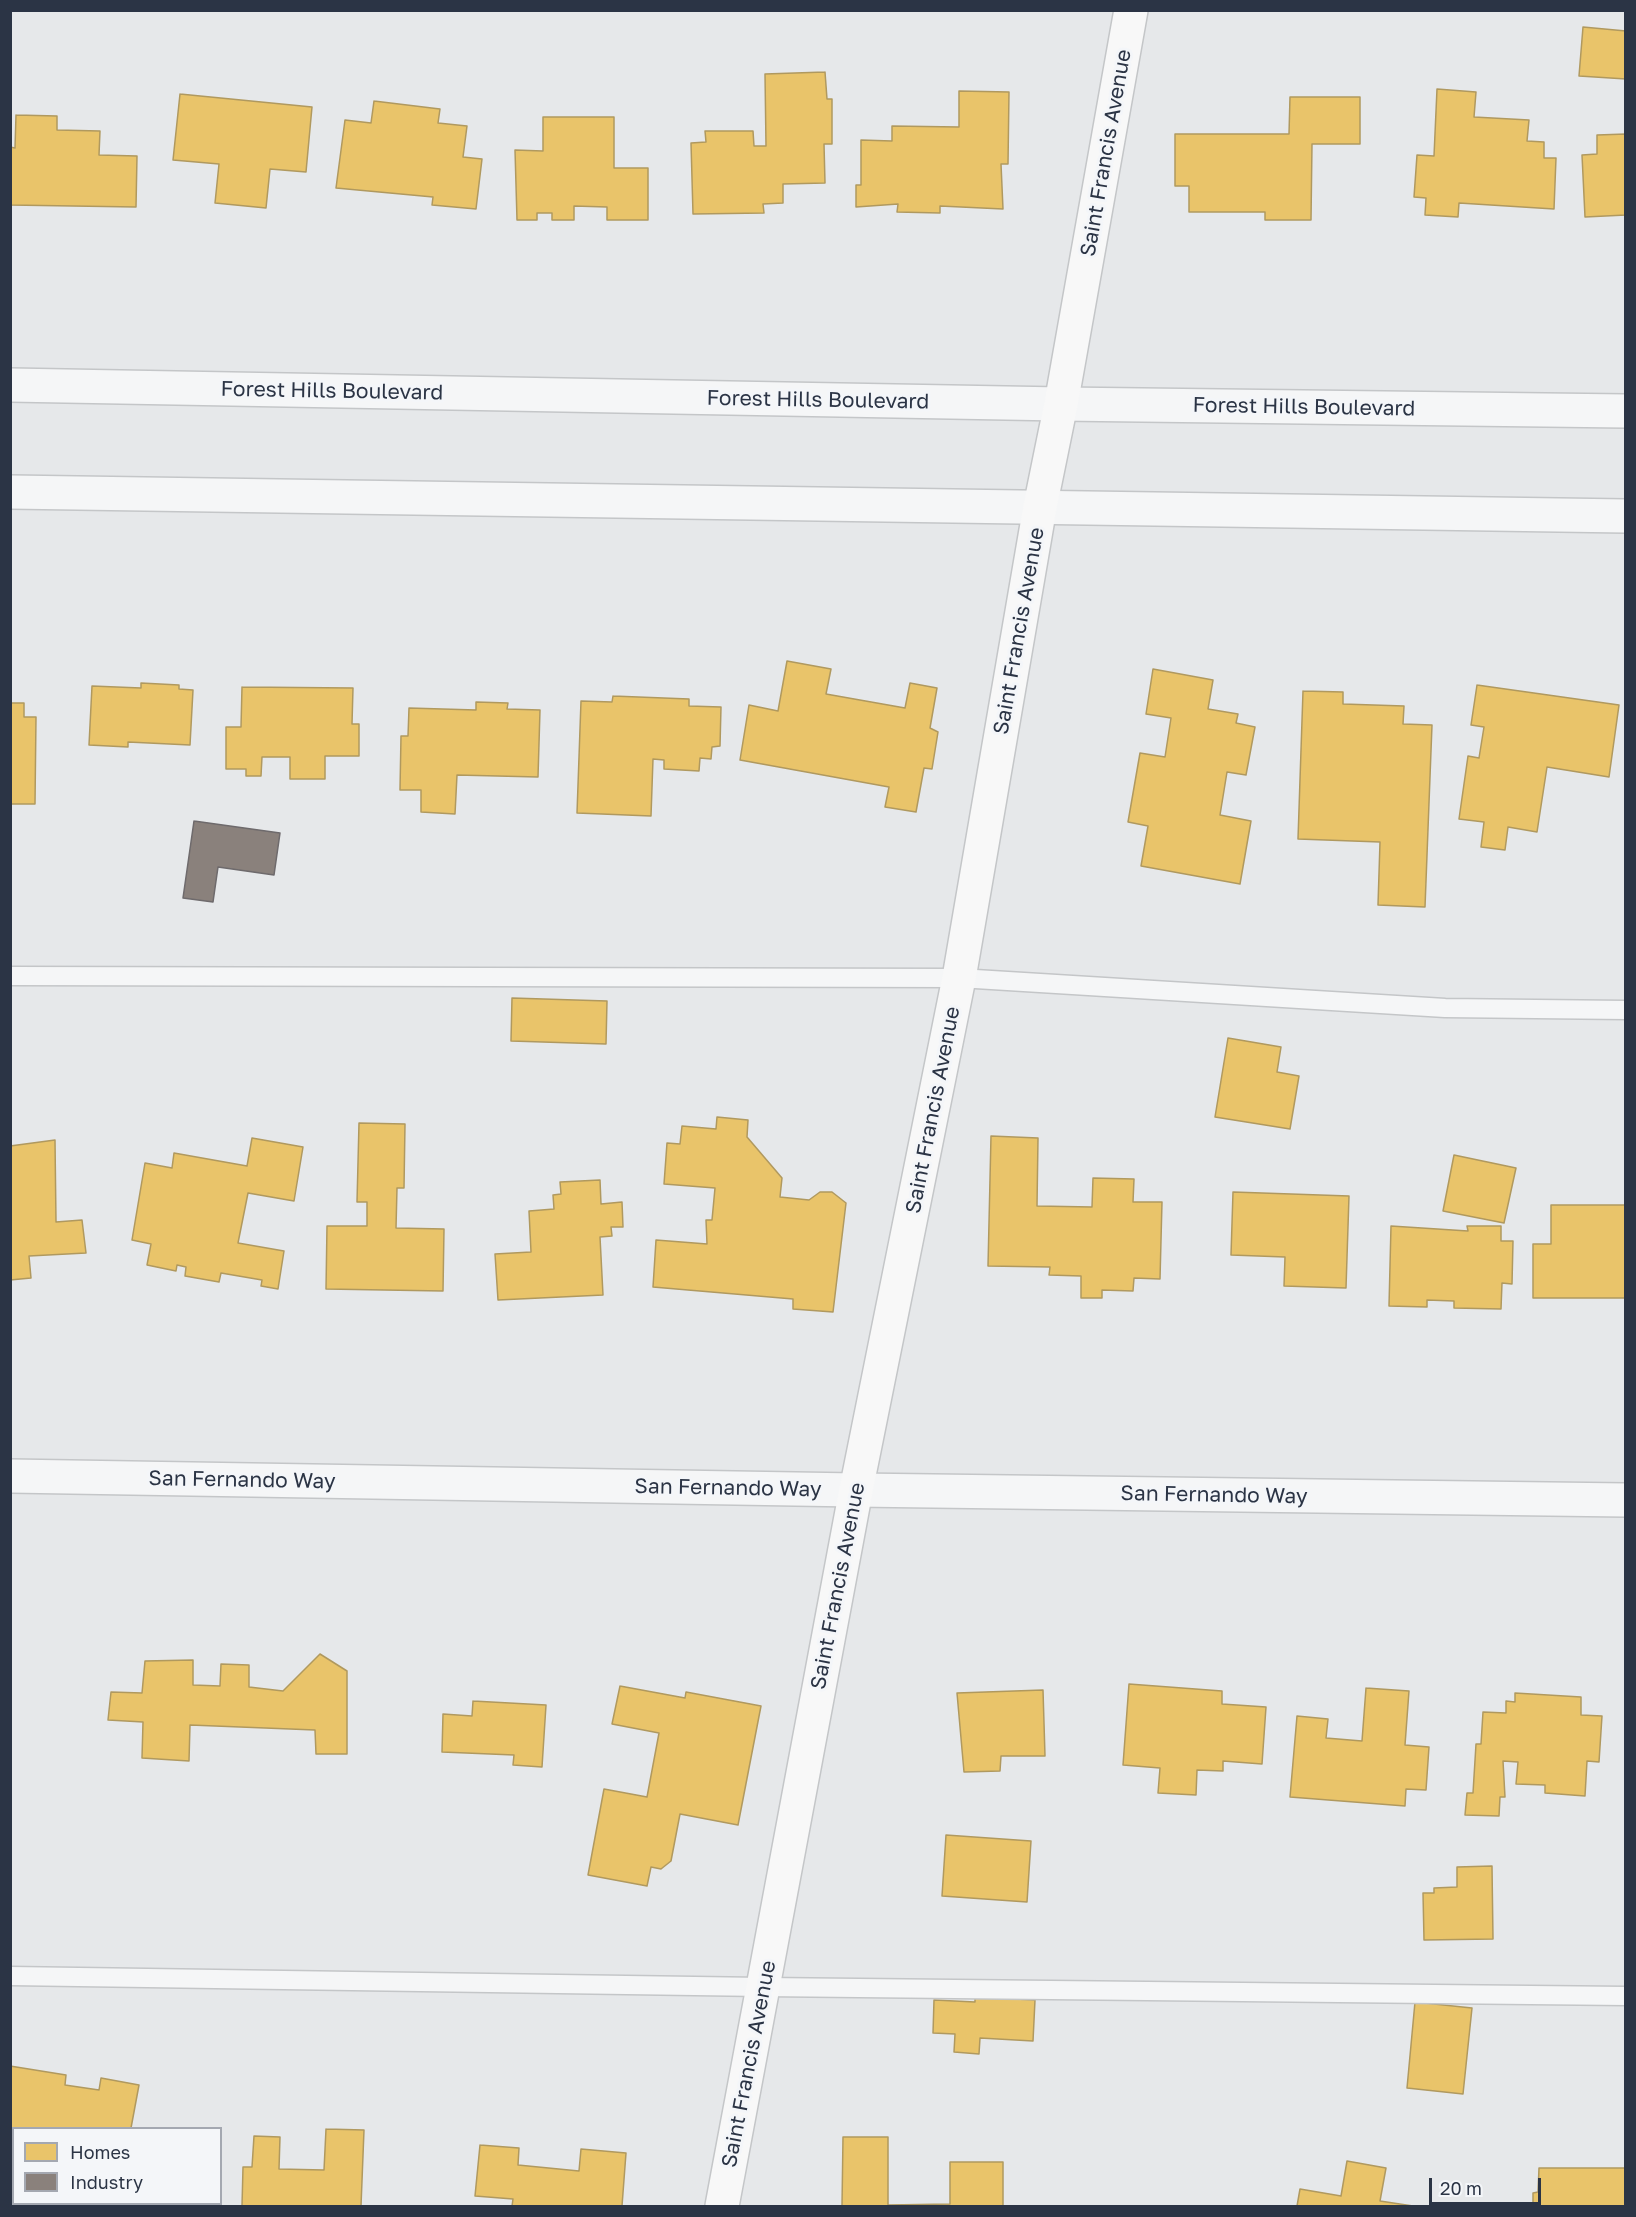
<!DOCTYPE html>
<html>
<head>
<meta charset="utf-8">
<style>
	body { margin:0 }
	#map { position:relative; width:1636px; height:2217px; overflow:hidden; background:#e6e8ea; font-family:"Golos Text",sans-serif }
	canvas { display:block }
	.frame { position:absolute; inset:0; border:12px solid #2b3445; pointer-events:none }
	.legend { position:absolute; left:12px; top:2127px; width:210px; height:78px; box-sizing:border-box; background:#f4f6f9; border:2px solid #a4a8b1; margin:0; padding:8px 10px; list-style:none; font-size:18px; color:#2b3445 }
	.legend li { display:flex; align-items:center; gap:12px; height:30px }
	.legend b { width:30px; border:2px solid #a4a8b1 }
	.scale { position:absolute; left:1429px; top:2178px; width:112px; height:27px; box-sizing:border-box; border:3px solid #2b3445; border-top:0; padding-left:8px; font-size:18px; line-height:21px; white-space:nowrap; color:#2b3445; -webkit-text-stroke:4px #f4f6f9; paint-order:stroke }
</style>
</head>
<body>
<div id="map">
<canvas width="1636" height="2217"></canvas>
<div class="frame"></div>
<ul class="legend">
<li><b style="height:16px;background:#e9c46a"></b>Homes</li>
<li><b style="height:16px;background:#8a817c"></b>Industry</li>
</ul>
<div class="scale">20 m</div>
</div>
<script>
const ctx = document.querySelector('canvas').getContext('2d');
ctx.lineJoin = 'round';
function fillPath(path, color) { ctx.fillStyle = color; ctx.fill(path, 'evenodd'); }
const poly = rows => new Path2D(rows.map(r => 'M' + r).join(''));
function strokePath(path, color, width, dash) { ctx.strokeStyle = color; ctx.lineWidth = width; ctx.lineCap = dash ? 'butt' : 'round'; ctx.setLineDash(dash || []); ctx.stroke(path); }
function label(font, color, halo, rows, align = 'center') {
  ctx.font = font + ' "Golos Text",sans-serif'; ctx.lineWidth = 6; ctx.setLineDash([]); ctx.textBaseline = 'middle'; ctx.strokeStyle = halo; ctx.fillStyle = color; for (const [text, x, y, turn = 0] of rows) {
    ctx.save(); ctx.translate(x, y); ctx.rotate((+turn || 0) * Math.PI / 180); ctx.textAlign = isNaN(turn) ? turn : align; if (halo) ctx.strokeText(text, 0, 0); ctx.fillText(text, 0, 0); ctx.restore();
  }
}
const homes = poly([
	[1583,27,1626,31,1626,79,1579,76,1583,27],
	[825,72,827,99,832,99,832,144,824,144,825,183,783,184,783,203,763,204,764,213,693,214,691,143,706,142,705,131,753,131,754,146,766,146,765,74,825,72],
	[1437,89,1476,92,1474,117,1529,120,1527,141,1544,142,1544,158,1556,158,1554,209,1459,203,1458,217,1425,215,1426,198,1414,197,1417,155,1434,156,1437,89],
	[959,91,1009,92,1008,164,1001,164,1003,209,940,206,940,213,897,212,898,204,856,207,856,185,861,185,861,140,892,141,892,126,959,127,959,91],
	[180,94,312,107,306,172,270,169,266,208,215,203,219,164,173,160,180,94],
	[1290,97,1360,97,1360,144,1312,144,1311,220,1265,220,1265,212,1189,212,1189,186,1175,186,1175,134,1289,134,1290,97],
	[374,101,440,109,438,123,467,126,463,157,482,159,476,209,432,205,433,197,336,188,345,120,371,123,374,101],
	[16,115,57,116,57,130,100,131,99,155,137,156,136,207,10,205,10,147,15,148,16,115],
	[543,117,614,117,614,168,648,168,648,220,607,220,607,207,574,206,574,220,552,220,552,213,537,213,537,220,517,220,515,150,543,151,543,117],
	[1626,134,1626,215,1585,217,1582,155,1597,154,1597,135,1626,134],
	[787,661,831,669,826,694,905,708,910,683,937,688,930,728,938,732,932,769,924,768,916,812,885,807,889,787,740,760,749,705,778,711,787,661],
	[1153,669,1213,680,1208,709,1238,714,1236,723,1255,727,1246,775,1227,772,1220,815,1251,821,1240,884,1141,866,1148,826,1128,822,1140,753,1165,757,1171,718,1146,714,1153,669],
	[141,683,179,685,179,689,193,690,190,745,128,742,128,747,89,745,92,686,141,688,141,683],
	[1477,685,1619,705,1609,777,1547,767,1537,832,1508,827,1505,850,1481,847,1484,822,1459,819,1468,756,1479,758,1484,727,1471,725,1477,685],
	[242,687,353,688,352,724,359,724,359,756,325,756,325,779,290,779,290,757,262,757,261,776,246,776,246,769,226,769,226,727,241,727,242,687],
	[1303,691,1343,692,1343,704,1404,706,1403,724,1432,725,1425,907,1378,905,1380,842,1298,839,1303,691],
	[613,696,689,699,689,706,721,707,720,746,712,747,711,759,700,758,699,771,664,769,664,760,653,759,651,816,577,813,581,701,612,702,613,696],
	[476,702,508,703,507,709,540,710,538,777,457,775,455,814,421,812,421,790,400,790,401,736,408,736,409,708,476,710,476,702],
	[10,703,24,703,24,717,36,717,35,804,10,804,10,703],
	[512,998,607,1001,606,1044,511,1041,512,998],
	[1228,1038,1281,1047,1277,1072,1299,1076,1290,1129,1215,1117,1228,1038],
	[717,1117,748,1120,747,1137,782,1178,780,1197,809,1200,820,1192,832,1192,846,1203,833,1312,793,1309,793,1299,653,1287,656,1240,707,1244,706,1220,712,1220,715,1188,664,1184,667,1143,680,1144,682,1126,716,1129,717,1117],
	[359,1123,405,1124,404,1188,397,1188,396,1228,444,1229,443,1291,326,1289,327,1226,367,1226,367,1202,357,1202,359,1123],
	[991,1136,1038,1138,1037,1206,1092,1207,1093,1178,1134,1179,1133,1202,1162,1202,1160,1279,1134,1278,1133,1291,1102,1290,1102,1298,1081,1298,1081,1276,1049,1275,1050,1267,988,1266,991,1136],
	[252,1138,303,1147,294,1201,248,1193,238,1243,284,1251,278,1289,261,1286,262,1280,221,1273,219,1282,185,1276,186,1267,177,1265,176,1271,147,1265,151,1244,132,1240,145,1163,172,1168,174,1153,247,1166,252,1138],
	[55,1140,56,1222,82,1220,86,1253,29,1256,31,1278,10,1280,10,1146,55,1140],
	[1454,1155,1516,1168,1504,1223,1443,1211,1454,1155],
	[600,1180,601,1204,622,1202,623,1227,611,1227,612,1236,600,1237,603,1295,498,1300,495,1254,531,1252,529,1211,554,1209,553,1195,561,1194,560,1182,600,1180],
	[1233,1192,1349,1196,1346,1288,1284,1286,1285,1257,1231,1255,1233,1192],
	[1551,1205,1626,1205,1626,1298,1533,1298,1533,1244,1551,1244,1551,1205],
	[1391,1226,1468,1231,1467,1226,1501,1226,1501,1241,1513,1241,1512,1284,1502,1283,1501,1309,1454,1308,1454,1301,1427,1300,1427,1307,1389,1306,1391,1226],
	[320,1654,347,1671,347,1754,316,1754,315,1730,190,1725,189,1761,142,1758,143,1722,108,1720,111,1692,142,1693,145,1661,193,1660,193,1685,220,1686,221,1664,249,1665,249,1687,283,1691,320,1654],
	[1129,1684,1222,1691,1222,1704,1266,1707,1262,1764,1223,1761,1223,1771,1197,1770,1196,1795,1158,1793,1160,1768,1123,1765,1129,1684],
	[620,1686,685,1698,686,1692,761,1706,738,1825,680,1814,671,1861,661,1869,651,1867,647,1886,588,1875,604,1789,647,1797,659,1733,612,1724,620,1686],
	[1366,1688,1409,1691,1405,1745,1429,1747,1426,1790,1406,1789,1405,1806,1290,1797,1297,1716,1328,1719,1326,1738,1362,1741,1366,1688],
	[1043,1690,1045,1756,1001,1756,1000,1771,964,1772,957,1693,1043,1690],
	[1515,1693,1581,1697,1581,1715,1602,1716,1599,1762,1587,1761,1585,1796,1545,1793,1545,1785,1516,1784,1518,1762,1503,1761,1505,1797,1500,1797,1499,1816,1465,1815,1467,1793,1473,1793,1476,1744,1481,1744,1483,1712,1506,1713,1506,1701,1515,1702,1515,1693],
	[473,1701,546,1705,542,1767,513,1765,514,1755,442,1752,443,1714,472,1716,473,1701],
	[946,1835,1031,1841,1027,1902,942,1896,946,1835],
	[1492,1866,1493,1939,1424,1940,1423,1893,1434,1893,1434,1888,1457,1887,1457,1867,1492,1866],
	[975,1997,1035,2000,1033,2041,980,2038,979,2054,954,2052,955,2034,933,2033,934,2000,975,2002,975,1997],
	[1415,2002,1472,2008,1463,2094,1407,2088,1415,2002],
	[10,2066,66,2075,65,2085,99,2090,101,2078,139,2085,131,2128,14,2128,14,2132,10,2131,10,2066],
	[326,2129,364,2130,361,2206,242,2206,243,2167,252,2167,254,2136,280,2137,279,2169,324,2170,326,2129],
	[843,2137,888,2137,888,2205,950,2204,950,2162,1003,2162,1003,2206,842,2206,843,2137],
	[480,2145,519,2148,518,2165,579,2171,581,2149,626,2153,622,2206,512,2206,513,2199,475,2196,480,2145],
	[1347,2161,1386,2168,1380,2201,1413,2206,1297,2206,1300,2189,1341,2196,1347,2161],
	[1539,2168,1626,2168,1626,2206,1533,2206,1533,2193,1538,2192,1539,2168]
]);
const industry = poly([
	[194,821,280,833,274,875,218,867,213,902,183,898,194,821]
]);
const lane = poly([
	[10,976,959,978,1445,1008,1626,1010],
	[10,1976,763,1987,1626,1996]
]);
const street = poly([
	[10,385,1061,404,1626,411],
	[10,492,1626,516],
	[10,1476,856,1490,1626,1500]
]);
const secondary = poly([
	[722,2206,856,1490,959,978,1040,507,1061,404,1131,10]
]);
const streetNames = [
	["Saint Francis Avenue",1106,153,-80],
	["Forest Hills Boulevard",332,391,1],
	["Forest Hills Boulevard",818,400,1],
	["Forest Hills Boulevard",1304,407,1],
	["Saint Francis Avenue",1019,631,-80],
	["Saint Francis Avenue",933,1110,-79],
	["San Fernando Way",242,1480,1],
	["San Fernando Way",728,1488,1],
	["San Fernando Way",1214,1495,1],
	["Saint Francis Avenue",838,1586,-79],
	["Saint Francis Avenue",749,2064,-79]
];
fillPath(homes, '#e9c46a');
strokePath(homes, '#b0995f', 1.5);
fillPath(industry, '#8a817c');
strokePath(industry, '#6e6a6c', 1.5);
strokePath(lane, '#c4c6c8', 21);
strokePath(street, '#c4c6c8', 36);
strokePath(secondary, '#c4c6c8', 36);
strokePath(lane, '#f5f6f7', 18);
strokePath(street, '#f5f6f7', 33);
strokePath(secondary, '#f8f8f8', 33);
label('21px', '#2b3445', '#f4f6f9', streetNames);
</script>
</body>
</html>
